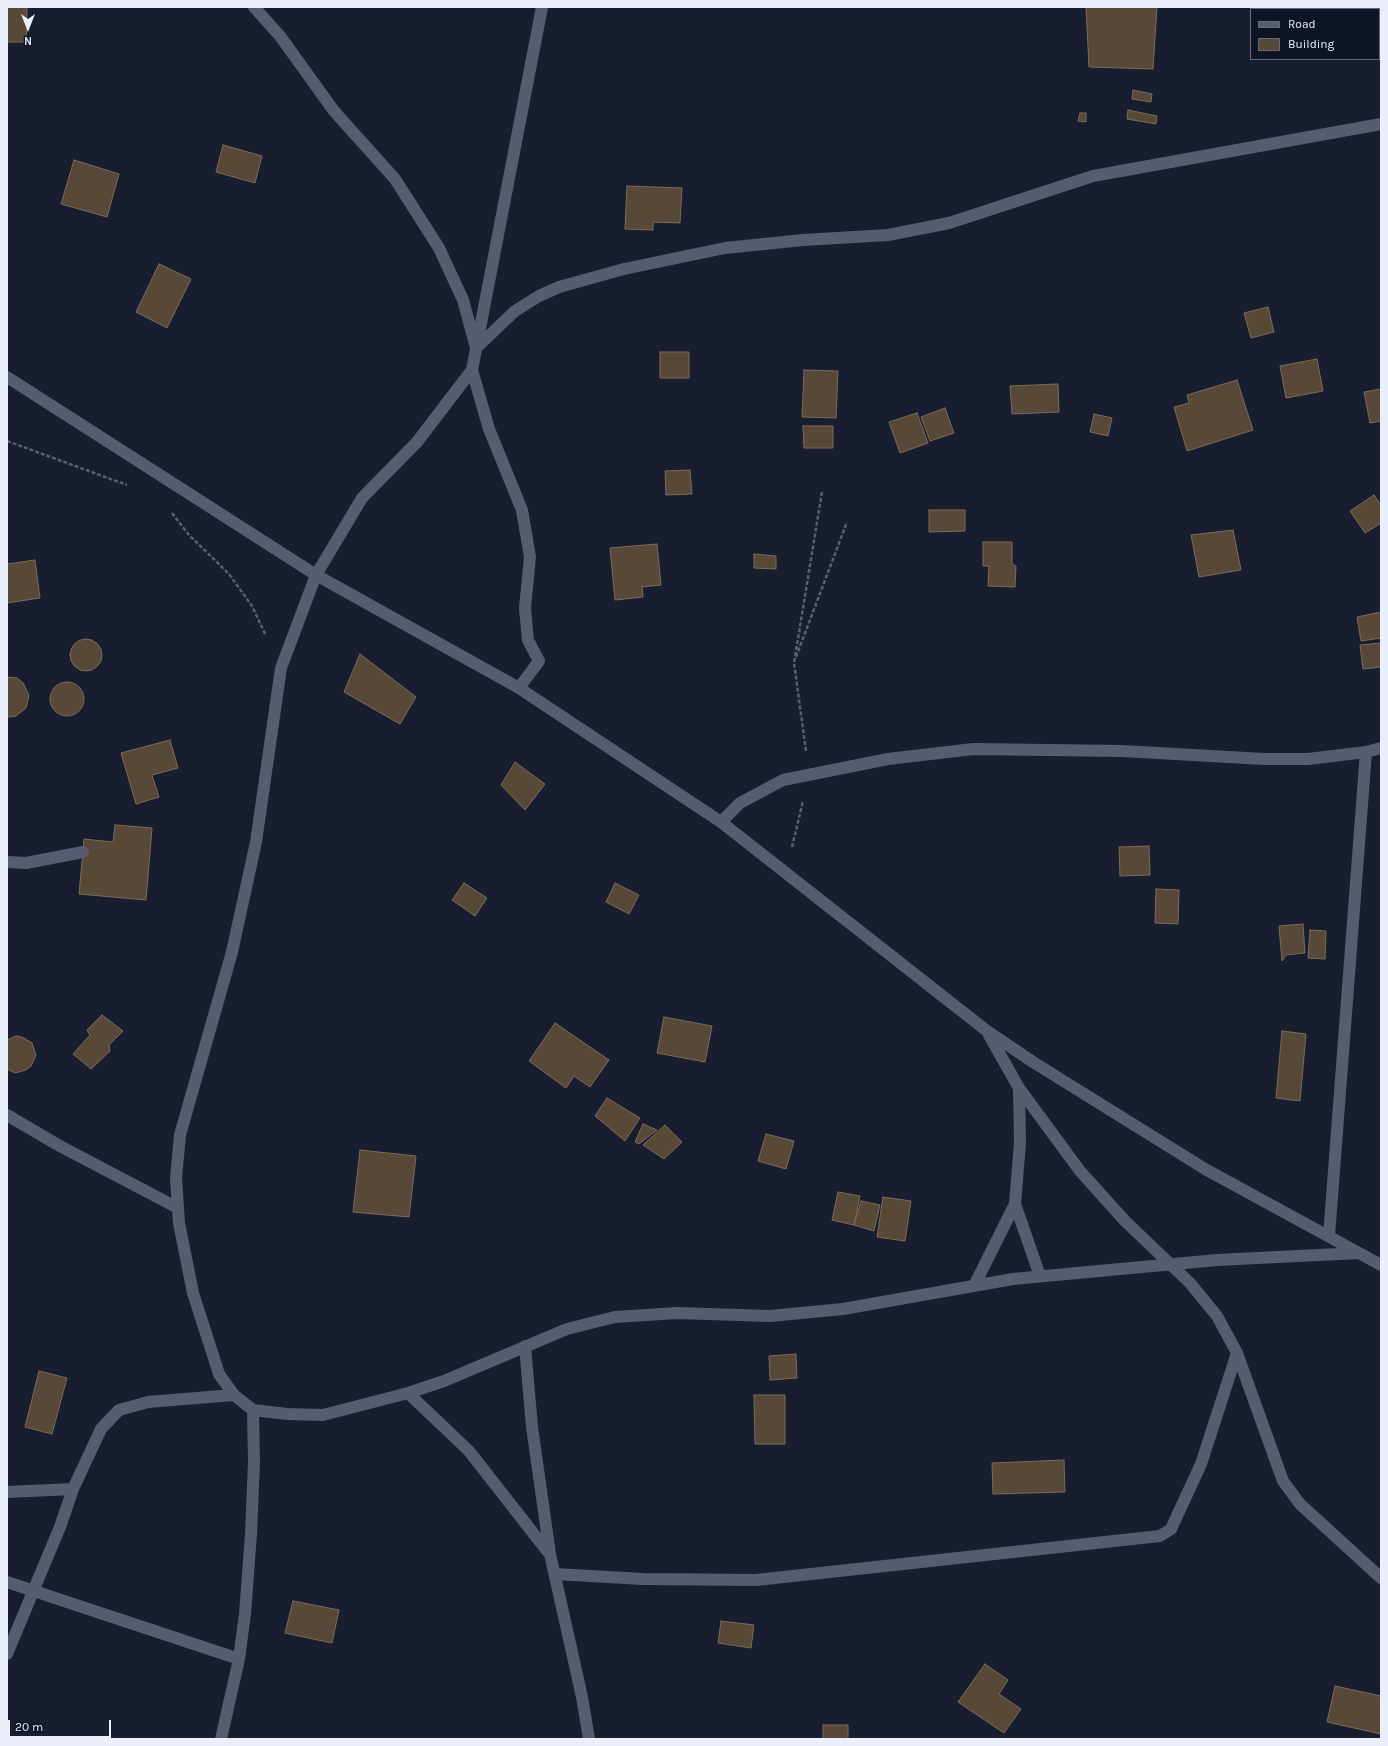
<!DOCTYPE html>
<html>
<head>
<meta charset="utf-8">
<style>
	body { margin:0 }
	#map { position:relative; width:1388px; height:1746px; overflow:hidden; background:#181e2f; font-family:Karla,sans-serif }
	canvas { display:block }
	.frame { position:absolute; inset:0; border:8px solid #eaeffb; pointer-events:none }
	.legend { position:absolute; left:1250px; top:8px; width:130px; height:52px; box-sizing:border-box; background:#0f1425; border:1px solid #676c7b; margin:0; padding:5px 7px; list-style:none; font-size:12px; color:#eaeffb }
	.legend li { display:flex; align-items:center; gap:8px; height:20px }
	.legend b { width:20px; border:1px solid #676c7b }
	.north { position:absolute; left:8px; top:8px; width:40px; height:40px; -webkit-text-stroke:3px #0f1425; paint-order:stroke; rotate:180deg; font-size:11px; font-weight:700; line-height:16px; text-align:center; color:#eaeffb }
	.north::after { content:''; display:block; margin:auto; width:14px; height:18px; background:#eaeffb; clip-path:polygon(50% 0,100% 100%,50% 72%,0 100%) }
	.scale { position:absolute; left:8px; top:1720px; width:103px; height:18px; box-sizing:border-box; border:2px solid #eaeffb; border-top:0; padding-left:5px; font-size:12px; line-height:14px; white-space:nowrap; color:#eaeffb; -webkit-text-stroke:3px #0f1425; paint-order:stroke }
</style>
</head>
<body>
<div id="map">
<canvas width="1388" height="1746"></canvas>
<div class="frame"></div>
<ul class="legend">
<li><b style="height:5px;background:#565d71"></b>Road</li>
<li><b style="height:11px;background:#574837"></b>Building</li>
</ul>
<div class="north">N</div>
<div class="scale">20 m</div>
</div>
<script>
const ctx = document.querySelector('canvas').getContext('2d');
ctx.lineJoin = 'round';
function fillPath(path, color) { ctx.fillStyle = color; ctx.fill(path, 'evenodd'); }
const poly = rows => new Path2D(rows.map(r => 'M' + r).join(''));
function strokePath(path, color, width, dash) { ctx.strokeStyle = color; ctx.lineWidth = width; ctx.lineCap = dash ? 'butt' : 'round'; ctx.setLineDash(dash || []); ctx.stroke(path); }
const building = poly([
	[7,7,27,7,26,42,7,42,7,7],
	[1086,7,1157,7,1153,69,1089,67,1086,7],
	[1133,90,1152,94,1151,102,1132,99,1133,90],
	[1128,110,1157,116,1156,124,1127,119,1128,110],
	[1080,113,1086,113,1086,122,1078,121,1080,113],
	[223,145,262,156,255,183,216,172,223,145],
	[74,160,119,174,107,217,61,204,74,160],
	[627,186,682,188,680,223,653,222,653,230,625,229,627,186],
	[159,264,191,279,167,328,136,312,159,264],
	[1268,307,1274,332,1251,338,1244,313,1268,307],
	[660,352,689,352,689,378,660,378,660,352],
	[1317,359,1323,391,1286,398,1280,366,1317,359],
	[804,370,838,371,836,418,802,417,804,370],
	[1237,380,1253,430,1187,451,1174,407,1189,403,1187,395,1237,380],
	[1058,384,1059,412,1012,414,1010,386,1058,384],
	[1381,389,1381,421,1370,423,1364,392,1381,389],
	[945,408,954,433,930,441,921,417,945,408],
	[917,413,928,443,900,453,889,422,917,413],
	[1094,414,1112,418,1108,436,1090,432,1094,414],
	[803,426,833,426,833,448,804,448,803,426],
	[690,470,692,494,666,495,665,471,690,470],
	[1374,495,1381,505,1381,523,1365,533,1350,511,1374,495],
	[929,510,965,510,965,531,929,532,929,510],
	[1233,530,1241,570,1199,577,1191,535,1233,530],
	[983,542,1012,542,1012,564,1016,566,1015,587,988,586,989,566,983,566,983,542],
	[657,544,661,585,642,587,643,597,615,600,610,548,657,544],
	[754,554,776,556,776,569,754,568,754,554],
	[35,560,40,598,7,603,7,564,35,560],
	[1381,612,1381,638,1361,641,1357,617,1381,612],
	'70 655a16 16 0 1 1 32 0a16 16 0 1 1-32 0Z',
	[1381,643,1381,667,1363,669,1360,645,1381,643],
	[360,654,416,697,400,724,344,692,360,654],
	[7,677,17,678,23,683,29,695,26,708,16,716,9,717,7,717,7,677],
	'50 699a17 17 0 1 1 34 0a17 17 0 1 1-34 0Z',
	[170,740,178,768,152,775,159,797,136,804,121,753,170,740],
	[515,762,545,784,525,810,501,785,515,762],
	[115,825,152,828,146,900,79,894,84,839,113,842,115,825],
	[1149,846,1150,875,1120,876,1119,847,1149,846],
	[464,883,487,898,475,916,452,900,464,883],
	[615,883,639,895,629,914,606,902,615,883],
	[1156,889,1179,890,1178,924,1155,923,1156,889],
	[1303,924,1305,953,1286,955,1282,961,1279,926,1303,924],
	[1310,930,1326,931,1325,959,1308,958,1310,930],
	[102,1015,123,1031,109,1045,110,1051,91,1069,73,1054,90,1035,87,1030,102,1015],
	[664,1017,712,1026,705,1062,657,1053,664,1017],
	[555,1023,609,1060,590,1087,574,1076,566,1088,529,1061,555,1023],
	[1282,1031,1306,1034,1300,1101,1276,1098,1282,1031],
	[16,1036,22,1037,32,1043,36,1055,31,1066,26,1070,15,1073,7,1069,7,1040,16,1036],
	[607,1098,640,1118,625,1141,595,1116,607,1098],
	[643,1124,657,1130,639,1144,635,1142,643,1124],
	[665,1125,682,1142,664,1159,643,1145,665,1125],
	[766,1134,794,1141,786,1169,758,1161,766,1134],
	[360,1150,416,1156,409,1217,353,1212,360,1150],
	[838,1192,860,1196,854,1225,832,1220,838,1192],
	[883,1197,911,1201,905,1241,877,1237,883,1197],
	[861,1201,880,1205,874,1231,854,1225,861,1201],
	[796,1354,797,1378,770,1380,769,1356,796,1354],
	[39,1371,67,1378,52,1434,25,1427,39,1371],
	[754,1395,785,1395,785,1444,755,1444,754,1395],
	[1064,1460,1065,1492,993,1494,992,1463,1064,1460],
	[293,1601,339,1610,332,1643,285,1633,293,1601],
	[721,1621,754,1625,751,1648,718,1643,721,1621],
	[985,1664,1008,1680,999,1694,1021,1709,1004,1733,958,1702,985,1664],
	[1335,1686,1381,1696,1381,1734,1327,1722,1335,1686],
	[823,1725,848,1725,848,1739,823,1739,823,1725]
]);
const path = poly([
	[1331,7,1335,9],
	[1379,26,1381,27],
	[7,441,127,485],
	[172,513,189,535,229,574,252,606,266,636],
	[796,657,847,522],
	[806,751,794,663,822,492],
	[792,847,803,801]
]);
const minor = poly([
	[254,7,280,36,334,111,395,179,439,248,463,300,476,348,515,311,539,296,559,287,624,269,725,248,803,240,888,235,949,223,1093,176,1381,124],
	[542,7,472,370,417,442,362,498,316,575,281,668,256,842,232,952,180,1135,176,1178,179,1223,193,1293,219,1374,234,1395,253,1410,287,1414,323,1415,408,1393,444,1381,567,1329,615,1317,677,1313,770,1316,843,1309,1013,1279,1217,1260,1359,1253],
	[472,370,489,429,522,510,530,557,525,608,528,640,539,661,519,688],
	[7,377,316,575,519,688,721,822,987,1031,1033,1062,1205,1169,1381,1265],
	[721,822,740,803,783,780,888,759,973,749,1122,751,1264,759,1308,759,1366,752,1381,748],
	[7,862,26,863,83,852],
	[989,1035,1019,1088,1080,1171,1125,1221,1190,1283,1217,1316,1237,1353,1283,1481,1300,1504,1381,1578],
	[7,1115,58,1145,178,1208],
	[1015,1204,1040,1276],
	[1329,1236,1366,752],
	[974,1286,1015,1204,1020,1143,1019,1088],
	[525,1346,532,1427,550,1554,582,1697,589,1739],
	[408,1393,469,1451,548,1552],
	[7,1492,73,1489],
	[555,1574,643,1579,756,1580,1160,1536,1171,1529,1201,1464,1237,1353],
	[7,1582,239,1659],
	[7,1654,60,1527,73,1489,101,1429,119,1410,148,1402,234,1395],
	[221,1739,239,1659,245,1614,251,1534,254,1462,253,1410]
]);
fillPath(building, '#574837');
strokePath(building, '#7c6c5a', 1);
strokePath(path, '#5a5f6f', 2.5, [4, 2]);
strokePath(minor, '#565d71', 12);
</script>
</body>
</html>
